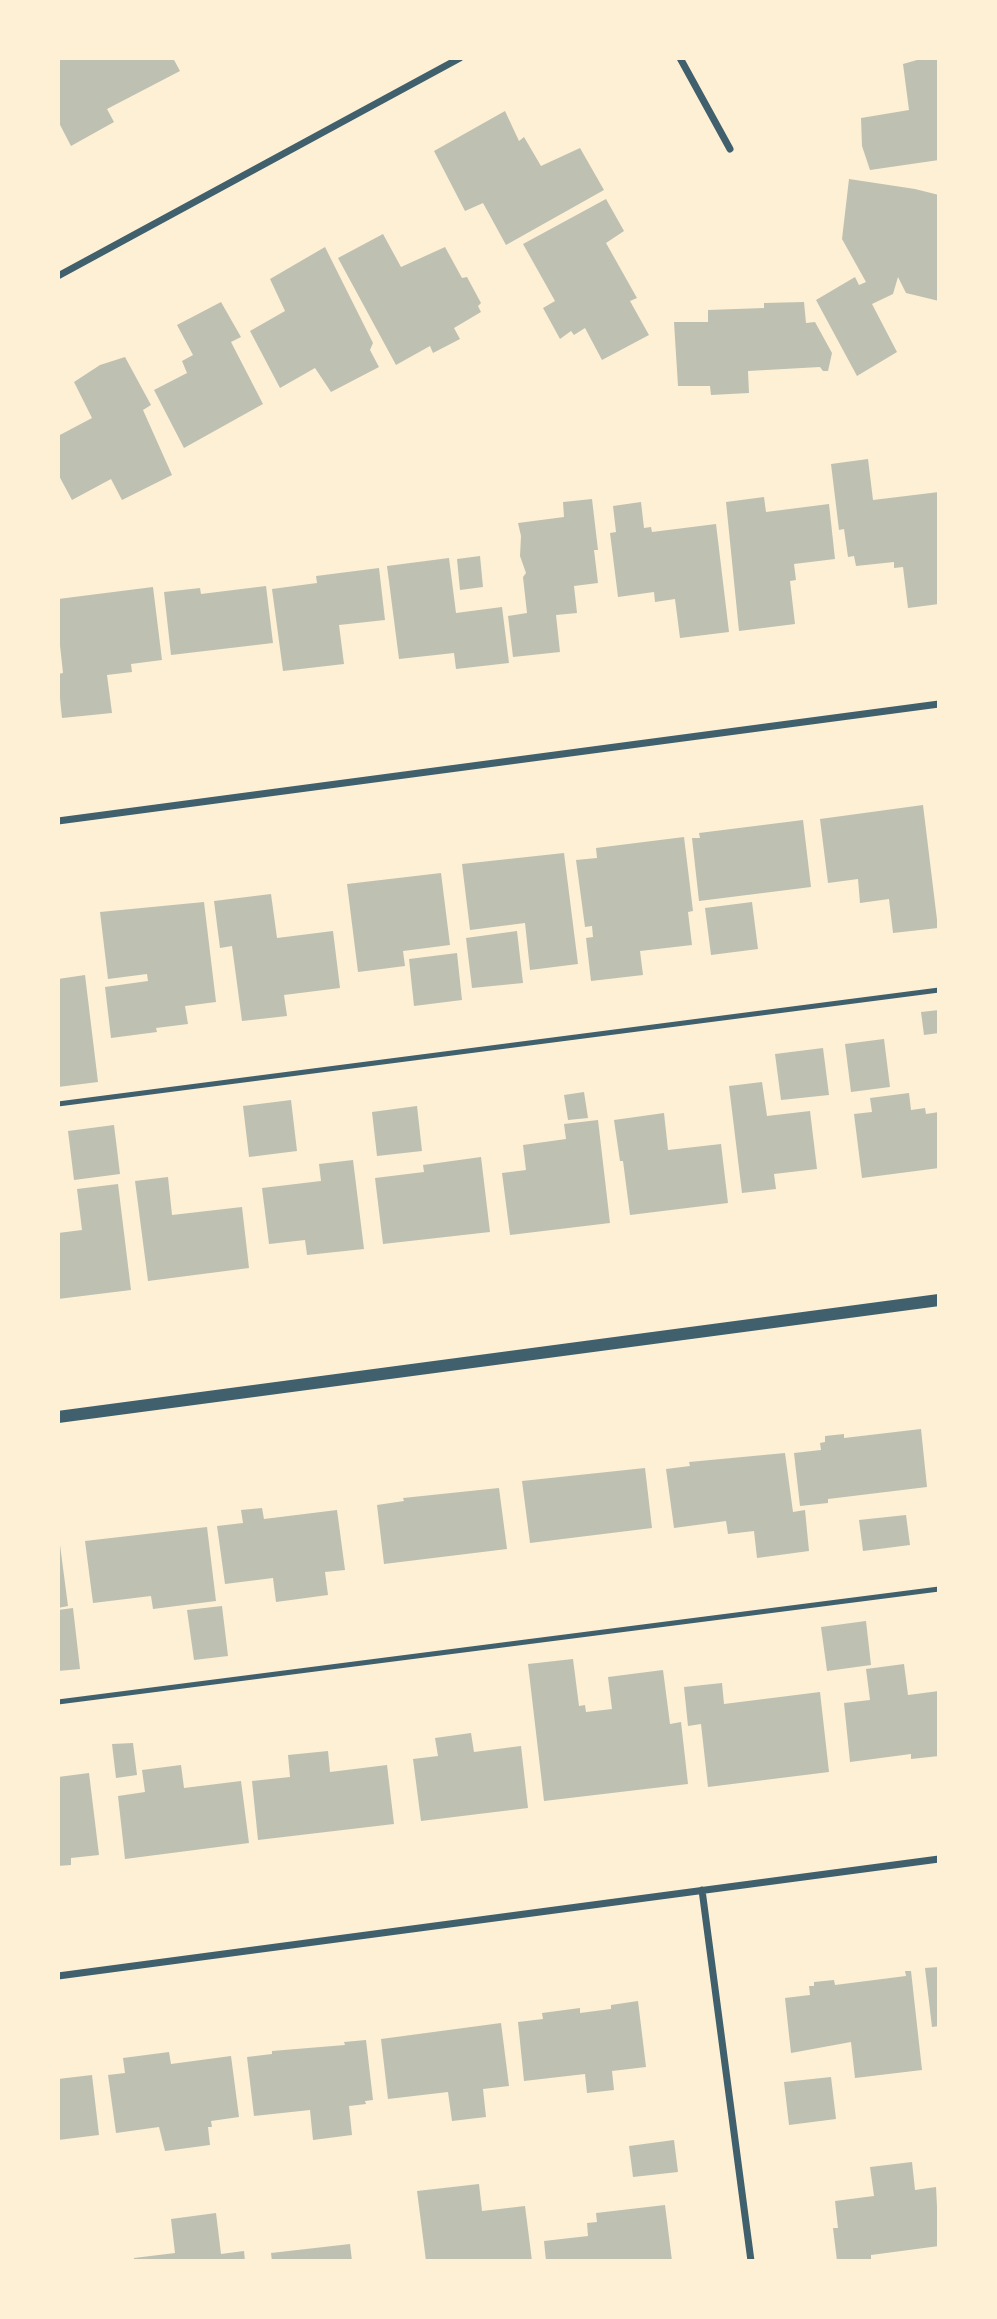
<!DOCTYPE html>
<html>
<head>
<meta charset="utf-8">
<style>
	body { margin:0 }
	#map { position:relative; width:997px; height:2319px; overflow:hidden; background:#fdf0d5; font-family:Arial,sans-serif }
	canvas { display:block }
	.frame { position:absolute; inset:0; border:60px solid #fdf0d5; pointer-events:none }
</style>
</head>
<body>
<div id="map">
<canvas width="997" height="2319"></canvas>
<div class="frame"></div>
</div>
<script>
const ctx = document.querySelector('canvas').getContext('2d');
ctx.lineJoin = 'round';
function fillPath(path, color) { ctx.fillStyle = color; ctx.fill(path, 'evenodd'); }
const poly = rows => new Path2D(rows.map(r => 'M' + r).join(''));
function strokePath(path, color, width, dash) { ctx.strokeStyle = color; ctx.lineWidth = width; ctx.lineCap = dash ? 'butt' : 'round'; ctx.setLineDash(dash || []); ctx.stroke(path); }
const building = poly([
	[58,58,173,58,180,71,107,109,114,122,71,146,58,121],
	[924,58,939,58,939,160,870,170,862,146,861,118,909,110,903,64],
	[505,111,519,141,524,137,541,166,580,148,604,190,506,245,483,203,465,211,434,151],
	[849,179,915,189,939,195,939,301,906,293,898,277,893,294,872,304,897,352,857,376,816,300,855,277,859,285,866,282,842,239],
	[606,199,624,231,606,243,637,298,630,301,649,335,602,360,585,328,574,335,571,331,560,339,543,308,555,301,523,244],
	[383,234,401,267,445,247,462,278,467,277,481,303,478,306,481,312,454,328,460,339,433,353,430,346,396,365,338,258],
	[325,247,373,343,370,350,379,367,331,392,315,368,280,388,250,331,285,311,270,279],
	[221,302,241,337,231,342,263,404,184,448,154,390,187,373,182,361,193,355,177,325],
	[804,302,806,323,815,322,832,353,828,371,823,371,820,367,748,371,749,393,711,395,710,386,678,386,674,322,708,322,708,310,764,308,764,303],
	[125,357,151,405,143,410,172,475,122,500,111,479,72,500,58,474,58,436,92,418,74,382,100,365],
	[868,459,873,500,939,492,939,604,908,608,903,567,894,568,894,562,856,566,854,556,848,557,844,529,839,530,831,464],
	[764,497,766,512,829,504,835,559,794,564,796,580,790,581,795,624,739,631,726,502],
	[592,499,598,550,594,550,598,583,574,586,577,613,556,615,560,652,513,657,508,616,527,613,523,577,526,573,520,556,521,536,518,523,564,517,563,502],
	[641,502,644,528,651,527,652,532,716,524,729,632,680,638,675,599,655,602,654,592,618,597,610,533,616,532,613,506],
	[480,556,483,587,460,590,457,559],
	[449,558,456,613,502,607,509,663,456,669,454,653,399,659,387,566],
	[379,568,385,620,339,625,344,664,283,671,272,589,317,583,316,576],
	[266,586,273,643,171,655,164,592,200,588,201,594],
	[153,587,162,660,131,664,132,672,107,675,112,713,62,718,58,679,58,674,63,673,58,627,58,599],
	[923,805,938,928,893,933,889,899,860,903,858,879,828,883,820,819],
	[803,820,811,887,699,901,692,838,700,838,699,833],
	[684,837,693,911,688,912,692,945,640,951,643,975,591,981,586,938,593,937,592,926,585,927,576,860,597,858,596,848],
	[564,853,578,964,530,970,525,923,470,930,462,864],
	[441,873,450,945,403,951,405,966,358,972,347,884],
	[271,894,277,938,333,931,340,988,284,995,287,1016,242,1021,232,946,220,948,214,901],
	[204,902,216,1002,185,1006,188,1024,156,1028,157,1032,111,1038,105,987,148,981,147,974,108,979,100,912],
	[752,902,758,949,711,955,705,908],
	[517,931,523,983,472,988,466,938],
	[457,953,462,1000,414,1006,409,959],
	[85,975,98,1082,58,1087,58,979],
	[939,1010,939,1033,924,1035,921,1012],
	[884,1039,890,1087,851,1092,845,1044],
	[823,1048,829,1095,781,1100,775,1054],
	[762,1082,767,1116,810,1111,817,1169,774,1174,776,1189,742,1193,729,1086],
	[584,1092,588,1118,568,1120,564,1095],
	[909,1093,911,1110,925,1108,926,1114,939,1112,939,1168,862,1178,854,1114,872,1112,870,1098],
	[291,1100,297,1151,249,1157,243,1106],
	[417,1106,422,1151,377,1156,372,1112],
	[664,1113,668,1150,721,1144,728,1203,630,1215,623,1161,620,1161,614,1120],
	[598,1120,610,1223,510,1235,502,1173,526,1170,523,1145,566,1139,564,1124],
	[114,1125,120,1174,74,1180,68,1131],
	[481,1157,490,1232,383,1244,375,1178,424,1172,423,1165],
	[353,1160,364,1249,307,1255,305,1240,269,1244,262,1188,321,1181,319,1164],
	[168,1177,172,1215,242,1207,249,1268,148,1281,135,1181],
	[118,1184,131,1290,58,1299,58,1233,82,1230,77,1189],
	[921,1429,927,1487,828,1499,828,1503,800,1506,794,1453,821,1450,820,1443,825,1442,825,1436,844,1434,844,1438],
	[785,1453,793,1512,805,1510,809,1551,757,1558,754,1531,728,1534,726,1521,674,1528,666,1469,690,1466,689,1462],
	[645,1468,652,1528,530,1543,522,1481],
	[499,1488,507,1549,384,1564,377,1505,404,1501,403,1498],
	[262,1508,264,1519,337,1510,345,1570,325,1572,328,1595,276,1602,273,1578,225,1584,217,1526,243,1523,241,1510],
	[906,1515,910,1545,863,1551,859,1520],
	[207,1527,216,1601,153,1609,151,1596,93,1603,85,1541],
	[58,1545,60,1545,68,1606,58,1608],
	[222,1606,228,1656,194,1660,187,1610],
	[73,1608,80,1669,58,1671,58,1610],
	[866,1621,871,1665,827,1671,821,1627],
	[573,1659,579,1706,585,1705,586,1712,612,1709,608,1677,663,1670,670,1724,681,1722,688,1784,544,1801,528,1664],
	[904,1664,908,1695,939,1691,939,1756,911,1759,911,1754,850,1762,844,1703,870,1700,866,1669],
	[722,1683,724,1704,820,1692,829,1772,708,1787,701,1724,688,1726,684,1687],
	[471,1733,474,1752,521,1746,528,1808,421,1821,413,1759,438,1756,435,1738],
	[133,1743,137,1775,116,1778,112,1744],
	[328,1751,330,1772,387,1765,394,1824,258,1840,252,1781,290,1777,288,1755],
	[181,1765,184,1788,241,1781,249,1843,125,1859,118,1796,145,1792,142,1770],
	[89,1773,99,1855,71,1858,71,1865,58,1866,58,1777],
	[939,1967,939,2026,932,2027,925,1968],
	[905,1971,911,1971,922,2070,855,2078,851,2042,791,2053,785,1998,810,1995,809,1986,814,1986,814,1982,834,1980,835,1985,906,1976],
	[638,2001,646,2067,612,2071,614,2090,587,2093,585,2074,524,2081,518,2022,543,2019,542,2013,580,2008,580,2013,611,2009,611,2005],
	[501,2023,509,2086,483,2089,486,2117,452,2121,448,2092,388,2099,381,2039],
	[366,2040,373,2100,365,2101,366,2104,349,2106,352,2135,313,2140,310,2110,254,2116,247,2057,272,2054,272,2051,345,2045,344,2042],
	[169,2052,171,2064,231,2056,239,2117,211,2121,212,2127,208,2127,210,2145,165,2151,159,2127,116,2133,108,2075,125,2073,123,2058],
	[92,2075,99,2135,58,2140,58,2079],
	[831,2077,836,2119,789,2125,784,2082],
	[674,2140,678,2172,633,2177,629,2146],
	[912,2162,915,2190,936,2187,939,2246,871,2255,871,2259,837,2261,833,2228,838,2228,835,2201,874,2196,870,2167],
	[479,2184,482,2211,525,2206,532,2261,426,2261,417,2191],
	[665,2205,672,2261,546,2261,544,2241,588,2236,587,2223,597,2222,596,2213],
	[216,2213,221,2254,244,2251,245,2261,134,2261,134,2258,175,2253,171,2219],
	[350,2244,352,2261,272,2261,271,2253]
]);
const service = poly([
	[58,1104,939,990],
	[58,1702,939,1589]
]);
const minor = poly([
	[680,58,730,149],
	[58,276,460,58],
	[58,821,939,704],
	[702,1890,751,2261],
	[58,1976,939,1859]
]);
const tertiary = poly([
	[58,1417,939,1300]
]);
fillPath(building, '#bec0b2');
strokePath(service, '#3f606c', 5);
strokePath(minor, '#3f606c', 7);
strokePath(tertiary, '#3f606c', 12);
</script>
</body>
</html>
